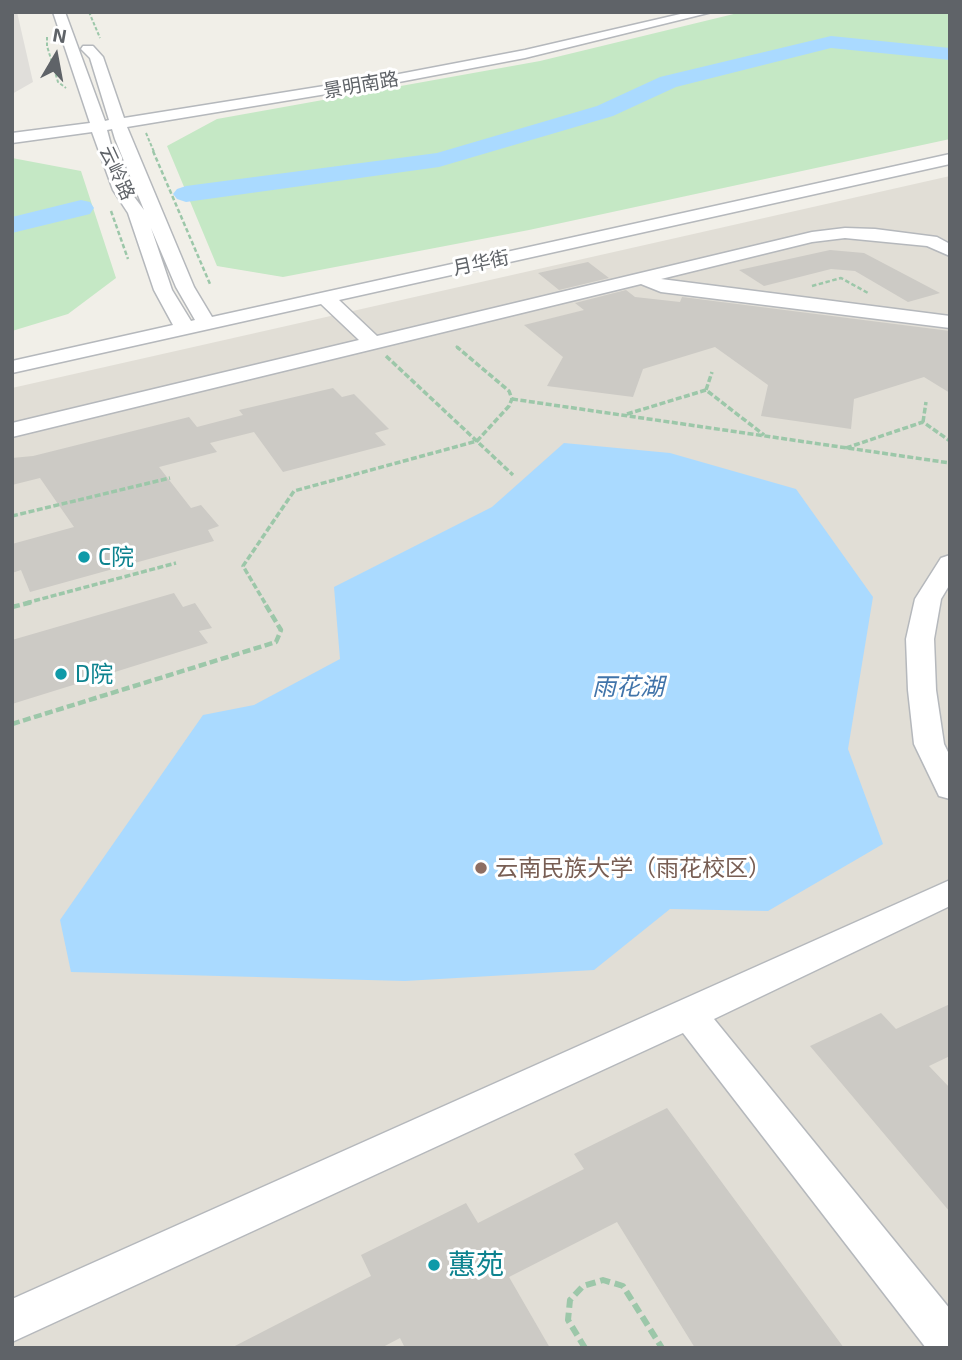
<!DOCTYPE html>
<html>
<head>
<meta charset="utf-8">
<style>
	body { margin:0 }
	#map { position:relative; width:962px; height:1360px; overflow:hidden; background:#f1efe8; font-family:"Exo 2",sans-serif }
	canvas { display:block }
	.frame { position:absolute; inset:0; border:14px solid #5f6368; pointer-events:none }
	.north { position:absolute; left:21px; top:21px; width:70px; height:70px; -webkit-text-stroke:5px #fff; paint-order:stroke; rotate:10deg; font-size:19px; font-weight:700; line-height:28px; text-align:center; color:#5f6368 }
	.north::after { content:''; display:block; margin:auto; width:24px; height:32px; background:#5f6368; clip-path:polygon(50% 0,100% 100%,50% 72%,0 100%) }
</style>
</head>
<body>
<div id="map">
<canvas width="962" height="1360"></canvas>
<div class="frame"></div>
<div class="north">N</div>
</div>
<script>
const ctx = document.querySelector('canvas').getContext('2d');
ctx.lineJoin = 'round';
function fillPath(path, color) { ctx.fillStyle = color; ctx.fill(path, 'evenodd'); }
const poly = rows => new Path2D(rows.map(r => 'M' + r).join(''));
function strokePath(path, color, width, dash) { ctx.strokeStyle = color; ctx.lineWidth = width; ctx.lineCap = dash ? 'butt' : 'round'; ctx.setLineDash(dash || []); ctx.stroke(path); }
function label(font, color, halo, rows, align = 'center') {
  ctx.font = font + ' "Exo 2","Noto Sans SC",sans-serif'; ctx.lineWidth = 6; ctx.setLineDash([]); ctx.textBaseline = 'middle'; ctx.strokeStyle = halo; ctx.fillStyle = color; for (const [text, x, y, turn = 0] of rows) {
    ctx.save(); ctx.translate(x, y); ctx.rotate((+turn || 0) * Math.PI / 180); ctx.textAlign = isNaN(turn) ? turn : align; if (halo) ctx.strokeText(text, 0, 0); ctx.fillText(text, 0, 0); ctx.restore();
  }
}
const industrial = poly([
	[12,12,17,12,33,82,12,94]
]);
const education = poly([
	[950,176,950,1348,12,1348,12,388]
]);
const green = poly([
	[742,12,950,12,950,139,529,230,283,277,217,266,167,146,217,119,540,61],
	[12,158,81,171,116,278,68,314,12,331]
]);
const water = poly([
	[564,443,670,453,796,489,873,597,848,749,883,844,768,911,670,909,594,970,405,981,71,972,60,920,203,715,254,705,340,659,334,587,492,507]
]);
const river = poly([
	[831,36,950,48,950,60,831,48,676,87,613,116,439,167,186,202,177,199,173,194,177,189,186,186,437,153,597,106,660,77,831,36],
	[81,200,90,202,94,208,90,214,12,233,12,217,81,200]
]);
const building = poly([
	[830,250,864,253,940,293,908,302,855,271,831,269,764,286,739,270],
	[588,262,609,278,559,290,538,273],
	[626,290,635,297,680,302,682,297,950,331,950,393,924,377,854,399,851,429,761,416,768,385,715,347,643,369,633,397,547,386,563,357,524,325,584,310,575,303],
	[333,388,342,397,354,394,389,429,375,433,386,445,283,472,254,432,210,443,217,452,159,467,191,508,201,505,219,526,208,530,214,541,30,592,21,570,12,573,12,544,74,527,40,478,12,485,12,458,33,456,189,417,197,427,243,415,239,410],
	[174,593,183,607,195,603,212,628,199,631,208,643,12,704,12,640],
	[950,1004,950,1056,929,1066,950,1088,950,1212,810,1046,881,1013,896,1029],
	[667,1108,844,1348,695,1348,617,1222,509,1277,550,1348,405,1348,400,1338,381,1348,231,1348,371,1276,361,1255,466,1203,478,1223,584,1169,574,1154]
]);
const pathFar4 = poly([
	[89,12,100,38],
	[47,37,47,46,58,82,66,88],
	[146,133,154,152]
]);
const pathFar3 = poly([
	[153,151,210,284],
	[111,211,128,259],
	[812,286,841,278,868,293],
	[456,346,459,349]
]);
const pathFar2 = poly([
	[386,356,513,475],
	[706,390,712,372],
	[512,399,950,463],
	[627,414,706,390,764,435],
	[923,422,926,402],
	[846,448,923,422,950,441],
	[12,516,170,478],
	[26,603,176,563],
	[265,603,243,566,294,491,477,441,509,406,512,399,509,391,457,347]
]);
const pathFar1 = poly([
	[12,607,32,602],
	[12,724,276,642,281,630,264,602]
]);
const path = poly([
	[585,1348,568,1320,570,1300,583,1286,603,1280,623,1286,662,1348]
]);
const minor = poly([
	[53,12,65,12,105,121,109,120,90,58,81,49,83,46,93,46,103,57,124,118,399,74,525,50,689,12,712,12,525,58,399,82,127,127,194,287,212,317,950,154,950,164,339,300,377,336,812,232,845,228,875,229,937,237,950,244,950,256,927,246,845,238,812,242,661,279,950,316,950,328,661,292,641,284,12,437,12,423,359,340,321,304,12,373,12,361,173,325,154,290,128,213,113,190,92,132,12,143,12,133,90,123,53,12],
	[112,129,115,139,144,210,129,190,111,145,107,130,112,129],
	[151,228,176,287,195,320,191,321,172,290,151,228],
	[950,555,950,584,941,599,934,639,936,690,944,744,950,756,950,799,939,796,914,744,908,690,906,639,915,599,941,558,950,555],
	[950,880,950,906,714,1019,950,1309,950,1348,926,1348,683,1033,12,1342,12,1299,950,880]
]);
const markers = [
	[84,557,7,"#0f9aa8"],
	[61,674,7,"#0f9aa8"],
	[481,868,7,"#8d6e63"],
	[434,1265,7,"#0f9aa8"]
];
const farStreetnames = [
	["景明南路",361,85,-10],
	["云岭路",117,173,65],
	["月华街",481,263,-12]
];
const cultureNames = [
	["C院",98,557],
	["D院",75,674]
];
const educationNames = [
	["云南民族大学（雨花校区）",495,868]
];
const waterNames = [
	["雨花湖",628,687]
];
const nearCulturenames = [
	["蕙苑",448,1265]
];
fillPath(industrial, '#e0deda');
fillPath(education, '#e1ded6');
fillPath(green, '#c5e8c5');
fillPath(water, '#aadaff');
fillPath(river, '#aadaff');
fillPath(building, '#cccac5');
strokePath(minor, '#b5b8bc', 3);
strokePath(pathFar4, '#9cc7a9', 2, [3.5, 2]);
strokePath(pathFar3, '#9cc7a9', 2.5, [4.5, 2.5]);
strokePath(pathFar2, '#9cc7a9', 3.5, [6, 2.5]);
strokePath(pathFar1, '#9cc7a9', 4.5, [8, 3.5]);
strokePath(path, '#9cc7a9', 6, [10, 5]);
fillPath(minor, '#fff');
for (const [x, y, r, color] of markers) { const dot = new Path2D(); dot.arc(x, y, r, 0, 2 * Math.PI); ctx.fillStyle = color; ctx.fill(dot); strokePath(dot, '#fff', 2.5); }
label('19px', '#5f6368', '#fff', farStreetnames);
label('23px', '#0d838f', '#fff', cultureNames, 'left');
label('23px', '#785e54', '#fff', educationNames, 'left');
label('italic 24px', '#4174aa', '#fff', waterNames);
label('28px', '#0d838f', '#fff', nearCulturenames, 'left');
</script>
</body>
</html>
